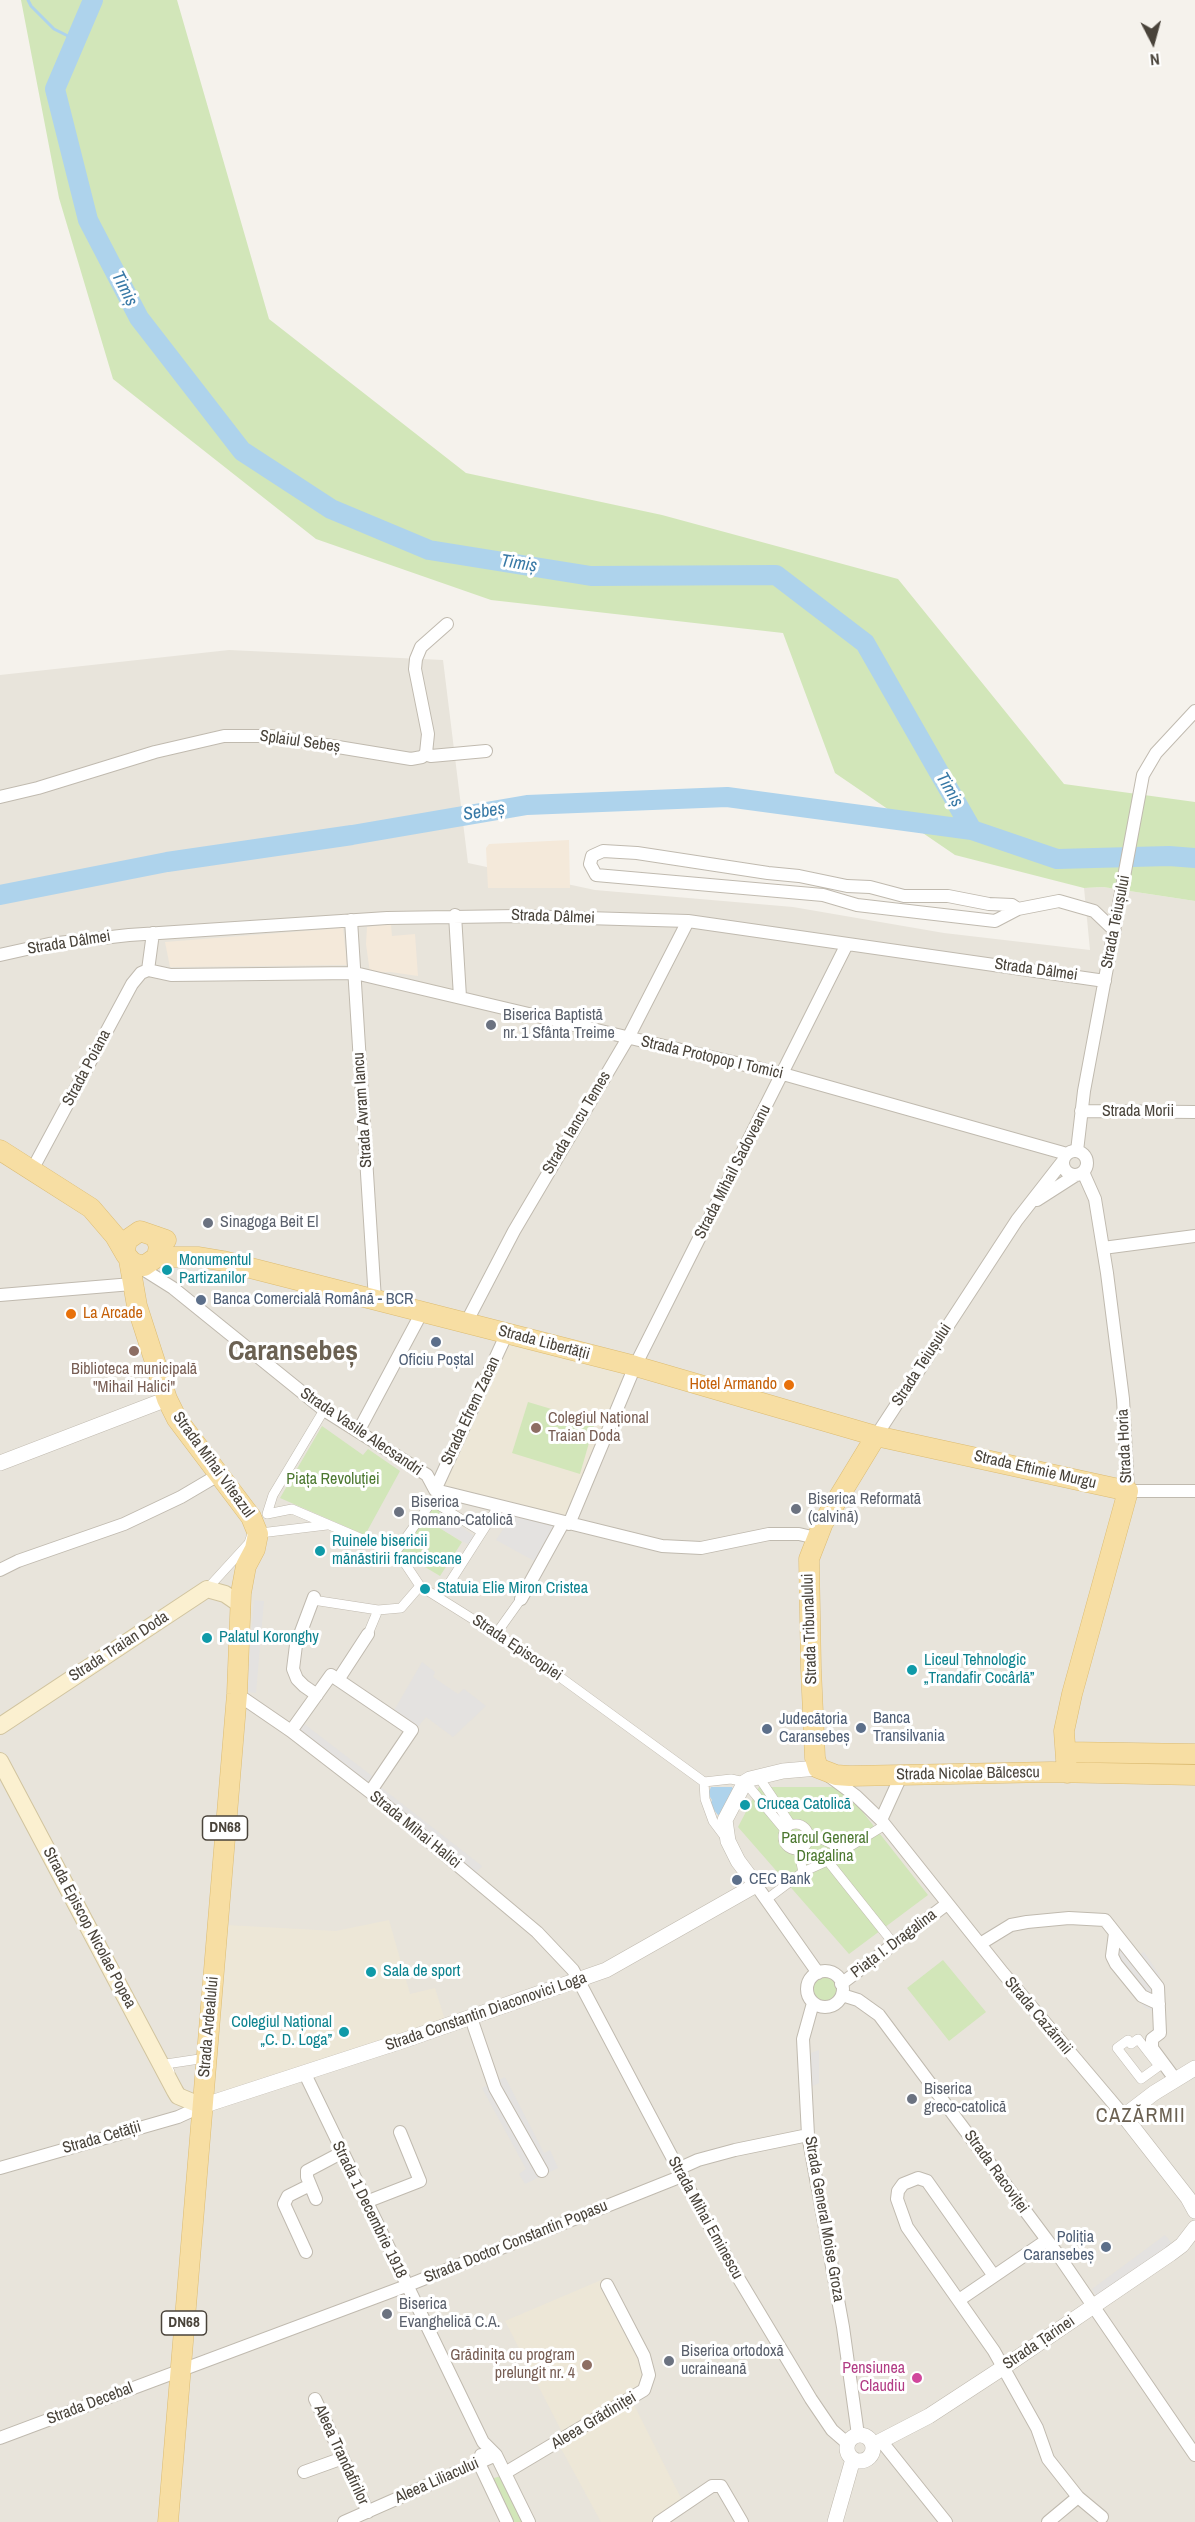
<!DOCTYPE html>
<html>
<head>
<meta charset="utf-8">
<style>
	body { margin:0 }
	#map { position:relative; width:1195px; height:2522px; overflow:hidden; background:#f5f2ec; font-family:"Archivo Narrow",sans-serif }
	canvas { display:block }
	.north { position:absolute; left:1123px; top:12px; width:60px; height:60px; -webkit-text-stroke:4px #fff; paint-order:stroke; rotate:174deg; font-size:16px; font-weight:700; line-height:24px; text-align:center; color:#49433a }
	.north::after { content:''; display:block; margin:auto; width:21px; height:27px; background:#49433a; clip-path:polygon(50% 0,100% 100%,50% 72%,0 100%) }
</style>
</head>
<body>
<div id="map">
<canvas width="1195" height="2522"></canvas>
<div class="north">N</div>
</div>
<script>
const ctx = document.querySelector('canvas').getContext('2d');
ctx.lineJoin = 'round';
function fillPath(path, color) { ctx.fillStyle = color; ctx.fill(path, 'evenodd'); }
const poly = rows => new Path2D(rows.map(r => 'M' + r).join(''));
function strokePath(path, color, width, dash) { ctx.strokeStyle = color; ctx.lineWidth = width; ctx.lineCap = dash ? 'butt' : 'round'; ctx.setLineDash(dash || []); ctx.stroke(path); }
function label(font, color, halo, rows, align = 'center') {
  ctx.font = font + ' "Archivo Narrow",sans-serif'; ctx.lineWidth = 6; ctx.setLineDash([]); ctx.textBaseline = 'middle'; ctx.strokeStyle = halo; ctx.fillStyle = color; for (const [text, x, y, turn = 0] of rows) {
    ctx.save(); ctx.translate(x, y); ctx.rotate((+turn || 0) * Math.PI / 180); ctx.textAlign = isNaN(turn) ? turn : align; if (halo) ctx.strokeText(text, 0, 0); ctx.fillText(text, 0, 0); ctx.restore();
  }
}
const residential = poly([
	[229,650,443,660,468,863,595,890,793,907,944,933,1090,950,1084,888,1103,887,1195,901,1195,2522,0,2522,0,675]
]);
const commercial = poly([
	[569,840,570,888,488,888,486,848,489,844],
	[391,924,392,936,415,934,418,976,390,972,370,973,366,944,367,927],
	[343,928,347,965,170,967,165,942]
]);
const education = poly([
	[507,1333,635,1366,569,1524,435,1490],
	[389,1920,410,1994,435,1988,445,2020,211,2096,226,1925,336,1931],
	[606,2278,607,2285,649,2375,631,2399,685,2506,657,2522,601,2522,558,2443,565,2438,505,2321]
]);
const green = poly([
	[21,0,177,0,269,319,466,473,662,515,898,579,1064,784,1195,802,1195,901,1103,887,1084,888,955,855,835,773,783,633,491,600,316,539,113,379,59,198],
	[528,1402,595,1422,580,1474,512,1453],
	[322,1426,363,1455,368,1449,400,1471,365,1535,280,1498],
	[431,1506,440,1511,438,1527,462,1542,440,1576,400,1552],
	[759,1787,843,1787,928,1895,849,1954,738,1827],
	[943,1960,986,2012,949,2041,907,1988],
	'811 1989a13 13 0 1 1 26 0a13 13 0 1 1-26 0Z',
	[501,2476,525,2522,512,2522,492,2483,494,2478]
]);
const parking = poly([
	[440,1511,474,1536,469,1545,438,1527],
	[513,1514,558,1526,536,1562,496,1540],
	[254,1600,264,1601,256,1693,247,1692],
	[422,1662,435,1672,433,1677,458,1694,464,1689,486,1706,453,1737,426,1717,416,1729,392,1714],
	[303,1723,376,1779,370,1787,297,1731],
	[378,1785,482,1866,476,1873,372,1792],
	[1115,1947,1129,1947,1137,1956,1144,1952,1160,1976,1156,1982,1154,2012,1144,2007,1111,1963],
	[819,2050,819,2083,811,2087,811,2053],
	[505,2077,544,2153,550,2150,558,2168,525,2184,519,2174,526,2169,482,2088],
	[1165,2235,1174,2246,1098,2300,1092,2289]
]);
const water = poly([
	[711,1787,732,1787,735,1793,723,1814,718,1815,710,1805,712,1800,708,1794]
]);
const stream = poly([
	[28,0,31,6,54,29,76,40]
]);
const river = poly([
	[93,0,55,89,88,220,139,318,242,451,331,509,429,550,591,576,776,575,865,643,972,830],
	[0,895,167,862,352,835,527,805,727,797,972,830,1057,859,1169,856,1195,858]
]);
const pedestrian = poly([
	[324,1410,273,1495,267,1514,292,1509,395,1553,404,1562,420,1586,527,1653,704,1782],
	[432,1501,482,1532],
	[395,1553,428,1507],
	[207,1589,249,1543,252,1534,327,1525],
	[445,1590,498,1507],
	[313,1600,378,1610],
	[368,1634,378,1610,401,1608,420,1586],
	[496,1634,521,1599],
	[758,1776,791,1825],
	[704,1782,731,1779,745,1782,785,1830],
	[704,1782,705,1799,713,1821,725,1837],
	'783 1837a13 13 0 1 1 26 0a13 13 0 1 1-26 0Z',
	[808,1833,845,1850],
	[798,1849,803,1872],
	[827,1860,894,1944],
	[767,1899,803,1872,823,1863,885,1825],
	[1138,2039,1159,2066,1141,2079,1117,2048,1128,2040,1131,2044,1138,2039],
	[170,2072,166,2064,206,2058]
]);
const minor = poly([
	[425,754,431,756,486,751],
	[0,797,38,788,155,752,224,736,271,736,411,759,422,757,426,753,428,734,415,669,416,659,421,647,447,624],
	[1018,909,1012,905,989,904,948,896,904,896,870,887,847,886,799,876,768,873,637,853,603,851,592,856,590,864,596,875,823,895,857,905,995,921,1018,909,1059,901,1094,911,1115,931],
	[455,915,460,997],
	[351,920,375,1300],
	[0,955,49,944,129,935,387,918,518,916,688,921,1105,981],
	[148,970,171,975,355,973,783,1074,1067,1154],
	[148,970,153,933],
	[1081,1111,1195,1112],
	[1077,1151,1084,1091,1143,775,1156,753,1195,711],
	'1063 1163a12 12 0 1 1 24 0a12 12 0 1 1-24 0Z',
	[32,1170,132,984,141,973,148,970],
	[1083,1172,1095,1199,1107,1273,1123,1399,1128,1491,1195,1491],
	[1037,1200,1076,1175],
	[1103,1248,1195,1236],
	[146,1271,173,1288,324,1410,427,1475,435,1490,662,1546,701,1548,769,1534,799,1534,816,1538],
	[0,1295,132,1284],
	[466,1323,514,1231,628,1038,688,921],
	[359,1430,422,1312],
	[876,1436,1017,1220,1063,1161],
	[435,1490,507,1333],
	[569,1524,635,1366,847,944],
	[0,1570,18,1561,124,1524,181,1497,220,1474],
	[314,1597,296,1645,293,1669,297,1679,304,1686,317,1695],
	[521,1599,563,1523],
	[338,1680,368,1634],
	[237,1694,291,1731,370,1792,537,1932,573,1970,682,2176,733,2269,811,2399,832,2430,847,2443],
	[291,1731,331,1675,412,1730,370,1792],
	[829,1776,856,1796,881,1820,1003,1973,1124,2116],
	[881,1820,901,1776],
	[756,1885,818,1973],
	[1115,1933,1112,1956,1116,1964,1142,1996,1159,2004],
	[980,1944,1011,1925,1027,1922,1069,1918,1105,1920,1158,1987,1160,2033,1152,2039,1152,2048,1175,2079],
	'807 1989a18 18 0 1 1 36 0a18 18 0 1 1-36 0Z',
	[841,1984,947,1904],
	[842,1995,858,2000,879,2015,1059,2256,1195,2455],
	[813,2003,803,2039,808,2135,843,2327,858,2435],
	[471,2018,495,2088,542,2171],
	[305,2074,483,2442,496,2455,529,2522],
	[0,2168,178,2117,202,2106],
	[678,2169,698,2160,735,2150,808,2135],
	[316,2199,307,2177,307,2171,341,2153],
	[366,2202,420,2181,400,2132],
	[306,2252,284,2204,288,2196,310,2185],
	[994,2276,927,2181,918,2178,903,2184,898,2191,897,2199,907,2227,994,2351,1037,2428,1048,2459,1078,2497,1102,2517],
	[959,2300,1047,2240],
	[315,2399,368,2512],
	[0,2438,406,2286,682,2176],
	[882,2442,946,2522],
	[481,2455,479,2463,507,2522],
	[304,2472,343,2458],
	[505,2473,644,2390,649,2375,644,2356,607,2285],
	[344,2522,496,2455],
	[659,2522,712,2486,721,2486,742,2522],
	[1048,2522,1078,2497]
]);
const tertiary = poly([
	[0,1463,167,1399],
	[1195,2068,1154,2093,1124,2116,1188,2198,1195,2211],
	[202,2106,405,2040,606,1970,756,1885,738,1861,728,1841,725,1820,745,1782,750,1779,783,1771,818,1768],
	'847 2448a13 13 0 1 1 26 0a13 13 0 1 1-26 0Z',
	[873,2445,929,2416,1004,2367,1170,2254,1182,2245,1195,2228],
	[835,2522,853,2459]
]);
const secondary = poly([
	[0,1726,207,1589,225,1594,241,1605],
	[0,1761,175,2091,178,2096,202,2106]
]);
const primary = poly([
	[0,1150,91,1208,115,1236,126,1255,133,1263,144,1266,157,1257,159,1246,155,1236],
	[125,1250,127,1240,140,1231,166,1240],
	[157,1257,199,1257,223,1261,635,1366,876,1436,1128,1491,1072,1694,1064,1731,1067,1773],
	[129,1260,137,1306,167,1399,177,1419,251,1517,258,1534,255,1549,246,1566,241,1593,237,1694,168,2522],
	[876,1436,823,1523,809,1559,811,1669,815,1758,818,1768,836,1775,850,1776,1051,1772,1195,1775],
	[1067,1752,1195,1754]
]);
const markers = [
	[491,1025,6,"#6b7280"],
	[208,1223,6,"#6b7280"],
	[167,1270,6,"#0f9aa8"],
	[201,1300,6,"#5c6f8a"],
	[71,1314,6,"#e8710a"],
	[436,1342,6,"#5c6f8a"],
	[134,1351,6,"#8d6e63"],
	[789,1385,6,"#e8710a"],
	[536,1428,6,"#8d6e63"],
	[796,1509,6,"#6b7280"],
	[399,1512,6,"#6b7280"],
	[320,1551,6,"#0f9aa8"],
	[425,1589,6,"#0f9aa8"],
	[207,1638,6,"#0f9aa8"],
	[912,1670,6,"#0f9aa8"],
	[861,1728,6,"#5c6f8a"],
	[767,1729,6,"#5c6f8a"],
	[745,1805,6,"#0f9aa8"],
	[737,1880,6,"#5c6f8a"],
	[371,1972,6,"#0f9aa8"],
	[344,2032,6,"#0f9aa8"],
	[912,2099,6,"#6b7280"],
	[1106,2247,6,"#5c6f8a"],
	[387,2314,6,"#6b7280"],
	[669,2361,6,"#6b7280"],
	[587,2365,6,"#8d6e63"],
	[917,2378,6,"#d1479c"]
];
const shields = [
	[225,1828,45],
	[184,2323,45]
];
const shieldNames = [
	["DN68",225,1828],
	["DN68",184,2323]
];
const streetNames = [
	["Splaiul Sebeș",300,742,8],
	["Strada Dâlmei",553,917,2],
	["Strada Teiușului",1116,922,-79],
	["Strada Dâlmei",69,943,-9],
	["Strada Dâlmei",1036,970,8],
	["Strada Protopop I Tomici",712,1058,13],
	["Strada Poiana",87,1068,-62],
	["Strada Avram Iancu",363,1110,-94],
	["Strada Morii",1138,1112],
	["Strada Iancu Temes",577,1123,-59],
	["Strada Mihail Sadoveanu",733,1172,-63],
	["Strada Libertății",544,1343,15],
	["Strada Teiușului",922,1365,-57],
	["Strada Efrem Zacan",471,1411,-65],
	["Strada Vasile Alecsandri",361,1432,34],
	["Strada Horia",1125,1446,-93],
	["Strada Mihai Viteazul",213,1465,54],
	["Strada Eftimie Murgu",1035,1470,13],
	["Strada Tribunalului",810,1629,-92],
	["Strada Traian Doda",119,1647,-33],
	["Strada Episcopiei",517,1648,34],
	["Strada Nicolae Bălcescu",968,1774,-1],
	["Strada Mihai Halici",415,1830,39],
	["Strada Episcop Nicolae Popea",89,1928,62],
	["Piața I. Dragalina",894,1944,-37],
	["Strada Constantin Diaconovici Loga",486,2012,-19],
	["Strada Cazărmii",1038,2016,50],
	["Strada Ardealului",209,2027,-85],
	["Strada Cetății",102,2138,-16],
	["Strada Racoviței",996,2172,54],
	["Strada 1 Decembrie 1918",369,2210,64],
	["Strada Mihai Eminescu",705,2218,61],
	["Strada General Moise Groza",824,2219,80],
	["Strada Doctor Constantin Popasu",516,2242,-22],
	["Strada Țarinei",1039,2343,-34],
	["Strada Decebal",90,2404,-21],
	["Aleea Grădiniței",594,2421,-31],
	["Aleea Trandafirilor",341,2455,65],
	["Aleea Liliacului",437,2481,-24]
];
const worshipNames = [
	["Biserica Baptistă",503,1016],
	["nr. 1 Sfânta Treime",503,1034],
	["Sinagoga Beit El",220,1223],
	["Biserica Reformată",808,1500],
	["(calvină)",808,1518],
	["Biserica",411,1503],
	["Romano-Catolică",411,1521],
	["Biserica",924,2090],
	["greco-catolică",924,2108],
	["Biserica",399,2305],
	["Evanghelică C.A.",399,2323],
	["Biserica ortodoxă",681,2352],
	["ucraineană",681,2370]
];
const cultureNames = [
	["Monumentul",179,1261],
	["Partizanilor",179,1279],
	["Ruinele bisericii",332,1542],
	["mănăstirii franciscane",332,1560],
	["Statuia Elie Miron Cristea",437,1589],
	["Palatul Koronghy",219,1638],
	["Liceul Tehnologic",924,1661],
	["„Trandafir Cocârlă”",924,1679],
	["Crucea Catolică",757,1805],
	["Sala de sport",383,1972],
	["Colegiul Național",332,2023,"right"],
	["„C. D. Loga”",332,2041,"right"]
];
const serviceNames = [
	["Banca Comercială Română - BCR",213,1300],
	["Oficiu Poștal",436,1361,"center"],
	["Banca",873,1719],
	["Transilvania",873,1737],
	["Judecătoria",779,1720],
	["Caransebeș",779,1738],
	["CEC Bank",749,1880],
	["Poliția",1094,2238,"right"],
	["Caransebeș",1094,2256,"right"]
];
const foodNames = [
	["La Arcade",83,1314],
	["Hotel Armando",777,1385,"right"]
];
const educationNames = [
	["Biblioteca municipală",134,1370],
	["\"Mihail Halici\"",134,1388],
	["Colegiul Național",548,1419,"left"],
	["Traian Doda",548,1437,"left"],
	["Grădinița cu program",575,2356,"right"],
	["prelungit nr. 4",575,2374,"right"]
];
const parkNames = [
	["Piața Revoluției",333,1480],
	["Parcul General",825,1839],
	["Dragalina",825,1857]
];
const hotelNames = [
	["Pensiunea",905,2369],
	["Claudiu",905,2387]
];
const waterNames = [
	["Timiș",124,289,63],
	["Timiș",519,564,9],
	["Timiș",949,790,60],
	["Sebeș",484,812,-9]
];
const quarterNames = [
	["CAZĂRMII",1141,2117]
];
const townNames = [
	["Caransebeș",293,1352]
];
fillPath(residential, '#e8e4db');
fillPath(commercial, '#f4e9da');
fillPath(education, '#ede7d7');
fillPath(green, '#d2e6b9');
fillPath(parking, '#e4e2e0');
fillPath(water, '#aed3ec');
strokePath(stream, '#aed3ec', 3);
strokePath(river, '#aed3ec', 20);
strokePath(pedestrian, '#c0baaf', 10);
strokePath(minor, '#c0baaf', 14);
strokePath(tertiary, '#c0baaf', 16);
strokePath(secondary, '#d1c49f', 18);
strokePath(primary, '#dcbc73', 21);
strokePath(pedestrian, '#fff', 9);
strokePath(minor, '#fff', 12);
strokePath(tertiary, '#fff', 15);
strokePath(secondary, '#fbf0d0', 16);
strokePath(primary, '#f7dea3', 20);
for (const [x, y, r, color] of markers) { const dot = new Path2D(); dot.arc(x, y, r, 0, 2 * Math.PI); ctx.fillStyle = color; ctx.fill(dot); strokePath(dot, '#fff', 2); }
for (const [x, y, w] of shields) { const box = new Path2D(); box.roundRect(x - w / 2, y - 12, w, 24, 4.5); ctx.fillStyle = '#fff'; ctx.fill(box); strokePath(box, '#49433a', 1.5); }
label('bold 15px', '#49433a', null, shieldNames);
label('16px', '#49433a', '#fff', streetNames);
label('16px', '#5b616d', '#fff', worshipNames, 'left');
label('16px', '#0d838f', '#fff', cultureNames, 'left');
label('16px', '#4e5e75', '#fff', serviceNames, 'left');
label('16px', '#c56008', '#fff', foodNames, 'left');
label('16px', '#785e54', '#fff', educationNames);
label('16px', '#4c7830', '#fff', parkNames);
label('16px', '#b23c85', '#fff', hotelNames, 'right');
label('italic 18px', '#3879a6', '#fff', waterNames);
ctx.letterSpacing = '1.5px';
label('20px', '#6b6152', '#fff', quarterNames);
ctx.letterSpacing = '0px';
label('bold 28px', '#6b6152', '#fff', townNames);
</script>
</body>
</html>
